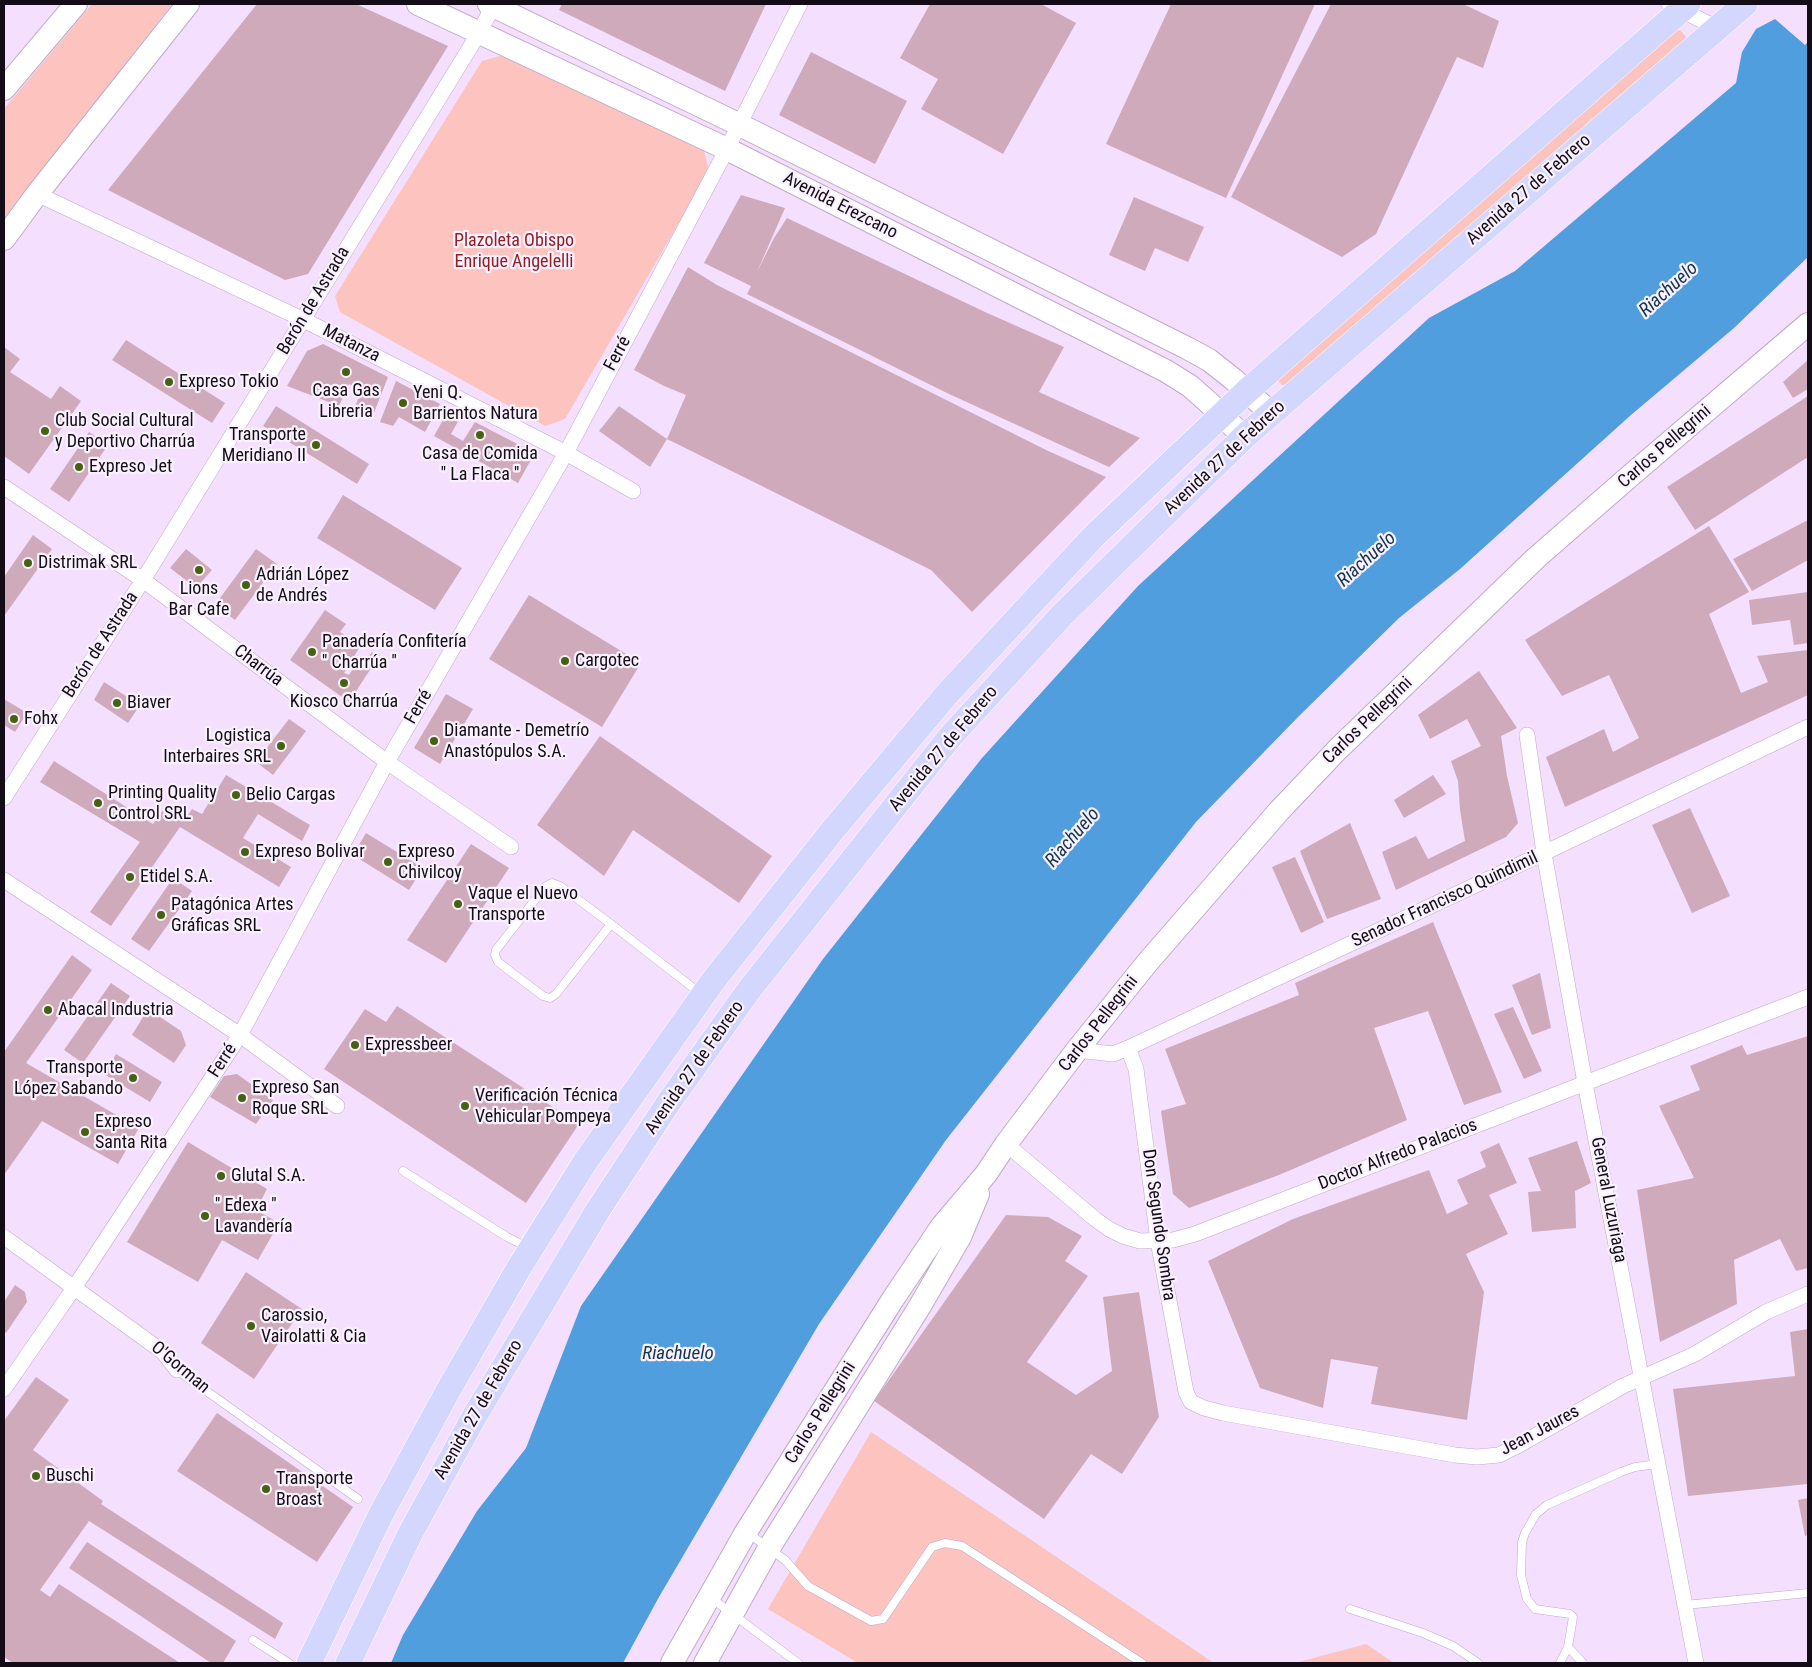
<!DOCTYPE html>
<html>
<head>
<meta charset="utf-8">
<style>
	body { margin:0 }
	#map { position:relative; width:1812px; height:1667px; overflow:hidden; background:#f4dfff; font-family:"Roboto Condensed",sans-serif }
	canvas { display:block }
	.frame { position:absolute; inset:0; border:5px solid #140d17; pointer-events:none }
</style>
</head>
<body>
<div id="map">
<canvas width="1812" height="1667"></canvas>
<div class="frame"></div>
</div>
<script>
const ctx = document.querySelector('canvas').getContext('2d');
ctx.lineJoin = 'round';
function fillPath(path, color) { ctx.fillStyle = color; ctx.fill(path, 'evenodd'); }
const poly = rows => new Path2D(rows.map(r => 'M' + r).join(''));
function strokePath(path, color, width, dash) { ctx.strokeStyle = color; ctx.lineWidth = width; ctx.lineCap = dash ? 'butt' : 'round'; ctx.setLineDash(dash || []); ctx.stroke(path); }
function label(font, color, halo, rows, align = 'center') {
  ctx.font = font + ' "Roboto Condensed",sans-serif'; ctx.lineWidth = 4.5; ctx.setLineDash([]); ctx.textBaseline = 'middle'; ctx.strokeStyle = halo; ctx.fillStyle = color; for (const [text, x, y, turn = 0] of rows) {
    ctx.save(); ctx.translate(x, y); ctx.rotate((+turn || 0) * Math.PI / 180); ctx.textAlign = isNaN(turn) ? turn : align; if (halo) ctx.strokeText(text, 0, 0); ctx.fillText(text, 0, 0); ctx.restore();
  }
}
const green = poly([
	[92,4,172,4,4,224,4,109],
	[1680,30,1686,37,1685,45,1290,384,1282,385,1278,380,1673,31],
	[503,55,704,151,709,171,565,419,545,426,340,312,335,296,482,61],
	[871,1432,1214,1663,858,1663,768,1609],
	[1366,1644,1394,1663,1295,1663]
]);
const water = poly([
	[1775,19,1805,45,1808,42,1808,257,1734,328,1631,415,1460,569,1399,618,1299,716,1196,822,946,1140,819,1324,659,1597,623,1663,391,1663,403,1635,477,1511,526,1448,581,1306,823,959,982,758,1138,586,1429,318,1515,271,1736,83,1742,52,1756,29]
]);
const building = poly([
	[257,4,356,4,448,46,308,274,285,280,108,190],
	[562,4,766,4,725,91,559,10],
	[930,4,1041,4,1076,23,1003,154,921,109,938,79,900,58],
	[1171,4,1315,4,1226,198,1106,144],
	[1331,4,1463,4,1499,21,1483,68,1457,57,1376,234,1342,257,1231,197],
	[811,52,907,101,875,164,779,115],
	[741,195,785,208,757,272,774,238,787,218,985,312,1064,347,1039,392,1140,438,1109,467,949,394,747,294,751,286,704,263],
	[1134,197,1204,227,1188,262,1155,248,1145,271,1109,255],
	[688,267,717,285,1046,450,1106,477,972,612,931,570,667,439,686,395,664,386,634,370],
	[126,340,225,403,212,423,112,360],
	[323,344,388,377,372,418,353,411,362,390,349,384,339,406,287,386,307,351],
	[4,347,20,359,10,372,51,399,60,386,81,401,29,474,4,456],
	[1808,360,1808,389,1793,398,1783,382],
	[396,381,440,404,425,432,399,417,393,426,380,422],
	[1808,396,1808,457,1695,530,1667,487],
	[276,406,369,464,357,484,263,426],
	[619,406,667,439,650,467,599,431],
	[449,409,461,416,451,434,463,441,475,422,531,451,532,458,518,483,434,436],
	[89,432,108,445,69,502,50,489],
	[343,495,462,568,435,610,317,538],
	[1808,520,1808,560,1752,591,1733,559],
	[1709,526,1749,592,1709,614,1741,693,1768,682,1757,656,1808,650,1808,695,1565,807,1546,757,1604,729,1613,752,1639,738,1609,675,1562,696,1525,640],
	[33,535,52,549,4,616,4,577],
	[186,549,212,570,196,588,170,568],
	[256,549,277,564,235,620,215,605],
	[1808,592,1808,643,1794,645,1790,620,1752,625,1749,600],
	[529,595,641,663,602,727,489,659],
	[325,610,346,624,340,632,361,645,344,673,349,675,358,661,363,664,372,652,379,656,349,702,290,660],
	[1479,671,1517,728,1501,736,1507,776,1518,823,1506,837,1396,890,1382,852,1416,836,1428,859,1465,841,1460,810,1458,781,1451,761,1481,746,1467,719,1430,739,1418,715],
	[104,682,140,705,128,723,94,700],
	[446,694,473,709,440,764,414,748],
	[4,699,27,713,15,732,4,725],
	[289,719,306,731,273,775,256,762],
	[600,736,772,856,739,903,633,830,604,876,537,825],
	[54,761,153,824,166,806,187,817,192,809,202,814,226,775,310,825,302,841,258,814,243,838,291,867,279,887,180,827,111,926,90,912,140,842,40,782],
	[1433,775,1446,794,1404,818,1394,800],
	[1690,808,1730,896,1692,913,1652,825],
	[1350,823,1381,899,1327,919,1300,851],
	[366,833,423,868,409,890,353,855],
	[471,844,509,868,446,963,407,940],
	[1295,857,1324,922,1301,933,1272,867],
	[173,878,192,891,149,951,131,939],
	[1433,922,1502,1092,1464,1105,1428,1011,1374,1028,1407,1120,1279,1175,1189,1208,1173,1194,1161,1111,1186,1104,1165,1049,1299,995,1295,983],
	[72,955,92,970,26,1063,139,1128,118,1164,42,1121,4,1175,4,1052],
	[1540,973,1551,1028,1532,1035,1512,985],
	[111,983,130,996,83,1063,64,1050],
	[397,1006,579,1124,526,1203,324,1069,365,1009,386,1022],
	[1513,1007,1542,1071,1524,1079,1494,1014],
	[148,1009,181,1031,186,1045,174,1063,132,1035],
	[1808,1036,1808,1268,1796,1271,1780,1239,1734,1260,1737,1304,1660,1342,1637,1190,1694,1178,1659,1106,1700,1090,1690,1066,1742,1045,1747,1055],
	[116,1054,162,1082,150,1102,104,1074],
	[237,1074,273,1100,256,1124,210,1097,224,1076],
	[1577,1141,1591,1183,1575,1191,1576,1228,1532,1232,1528,1192,1541,1191,1528,1158],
	[188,1142,267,1189,256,1210,279,1223,258,1260,222,1240,198,1282,127,1242],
	[1499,1143,1517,1183,1489,1195,1508,1234,1466,1254,1484,1292,1467,1420,1371,1404,1378,1367,1331,1359,1323,1408,1260,1388,1208,1261,1293,1219,1429,1170,1447,1214,1468,1204,1457,1180,1486,1167,1480,1152],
	[1006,1215,1048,1217,1082,1236,1065,1261,1088,1276,1027,1362,1076,1395,1112,1371,1103,1297,1139,1292,1159,1417,1122,1474,1091,1454,1044,1519,874,1401],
	[246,1272,302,1309,254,1379,201,1343],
	[15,1285,25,1292,27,1302,6,1333,4,1331,4,1302],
	[1808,1329,1808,1484,1688,1496,1673,1389,1795,1376,1790,1332],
	[36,1377,69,1400,33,1450,103,1501,101,1504,283,1623,275,1639,89,1521,40,1590,50,1597,59,1584,180,1663,13,1663,4,1657,4,1421],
	[217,1413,353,1507,317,1562,177,1471],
	[1808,1498,1808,1535,1805,1536,1798,1500],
	[87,1542,236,1641,223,1663,211,1663,69,1568]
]);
const lane = poly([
	[611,924,556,994,550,998,543,996,498,962,495,955,496,950,545,887,552,883,560,886,611,924,701,994],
	[403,1171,507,1237,527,1247],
	[177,1370,358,1499],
	[748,1533,785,1560,808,1586,871,1621,883,1619,932,1547,945,1543,962,1546,1142,1663],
	[711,1598,798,1663],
	[1685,1605,1808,1593],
	[1350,1609,1423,1633,1453,1646,1478,1663],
	[253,1640,289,1663],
	[1560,1663,1568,1647],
	[1583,1663,1568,1647,1573,1617,1570,1614,1535,1609,1527,1599,1521,1575,1522,1542,1525,1533,1536,1514,1547,1505,1621,1472,1635,1467,1658,1464]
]);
const street = poly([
	[1669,4,1717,28],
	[37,194,302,319,566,453,633,491],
	[4,487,143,580,387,762,511,847],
	[1527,735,1544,853,1585,1083,1696,1663],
	[4,798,143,580,479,33,493,6],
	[4,880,240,1035,337,1106],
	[1128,1048,1136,1069,1158,1241,1186,1392,1191,1402,1204,1408,1223,1413,1455,1455,1477,1457,1499,1455,1519,1445,1623,1386,1695,1354,1766,1312,1808,1294],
	[1077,1050,1113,1054,1128,1048,1544,853,1808,727],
	[1006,1144,1095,1219,1109,1229,1123,1236,1140,1241,1173,1240,1195,1234,1808,997],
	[4,1237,163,1352,177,1370],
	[4,1389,74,1288,240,1035,387,762,566,453,727,149,800,4]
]);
const secondary = poly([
	[418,4,727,149,1166,371,1190,386,1207,401,1244,437],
	[489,4,738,124,1187,348,1209,360,1233,379,1271,413],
	[4,89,76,4],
	[4,239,37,194,188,4],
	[672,1663,746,1532,893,1299,942,1226,986,1174,1006,1144,1077,1050,1147,963,1279,811,1337,750,1536,558,1630,476,1808,324],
	[705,1663,769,1548,920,1306,960,1237,978,1194]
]);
const primary = poly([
	[309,1663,381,1514,449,1389,520,1266,585,1162,713,981,832,831,947,694,1094,536,1247,391,1688,4],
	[348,1663,410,1534,474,1417,598,1210,669,1102,749,990,950,737,1062,615,1244,437,1745,4]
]);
const markers = [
	[346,372,5,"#466111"],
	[169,382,5,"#466111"],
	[403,403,5,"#466111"],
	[45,431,5,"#466111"],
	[480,435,5,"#466111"],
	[316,445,5,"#466111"],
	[79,467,5,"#466111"],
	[28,563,5,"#466111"],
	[199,570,5,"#466111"],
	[246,585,5,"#466111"],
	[312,652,5,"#466111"],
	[565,661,5,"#466111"],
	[344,683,5,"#466111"],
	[117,703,5,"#466111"],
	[14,719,5,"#466111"],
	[434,741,5,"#466111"],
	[281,746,5,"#466111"],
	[236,795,5,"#466111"],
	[98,803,5,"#466111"],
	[245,852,5,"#466111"],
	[388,862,5,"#466111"],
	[130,877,5,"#466111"],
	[458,904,5,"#466111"],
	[161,915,5,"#466111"],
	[48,1010,5,"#466111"],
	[355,1045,5,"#466111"],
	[133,1078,5,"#466111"],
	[242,1098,5,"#466111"],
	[465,1106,5,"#466111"],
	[85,1132,5,"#466111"],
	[221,1176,5,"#466111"],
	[205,1216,5,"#466111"],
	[251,1326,5,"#466111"],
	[36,1476,5,"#466111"],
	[266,1489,5,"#466111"]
];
const streetNames = [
	["Avenida 27 de Febrero",1529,190,-41],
	["Avenida Erezcano",840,206,27],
	["Berón de Astrada",314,301,-59],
	["Matanza",351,344,27],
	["Ferré",618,354,-62],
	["Carlos Pellegrini",1665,447,-41],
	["Avenida 27 de Febrero",1225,458,-43],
	["Berón de Astrada",101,645,-57],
	["Charrúa",258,666,37],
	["Ferré",419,707,-60],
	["Carlos Pellegrini",1368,721,-44],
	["Avenida 27 de Febrero",944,749,-50],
	["Senador Francisco Quindimil",1445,900,-25],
	["Carlos Pellegrini",1099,1024,-52],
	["Ferré",223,1061,-57],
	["Avenida 27 de Febrero",695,1068,-55],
	["Doctor Alfredo Palacios",1398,1155,-21],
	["General Luzuriaga",1608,1200,79],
	["Don Segundo Sombra",1158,1225,82],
	["O'Gorman",180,1368,40],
	["Avenida 27 de Febrero",479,1410,-60],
	["Carlos Pellegrini",821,1413,-58],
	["Jean Jaures",1540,1431,-28]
];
const parkNames = [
	["Plazoleta Obispo",514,241],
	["Enrique Angelelli",514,262]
];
const poiNames = [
	["Expreso Tokio",179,382],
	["Casa Gas",346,391,"center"],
	["Libreria",346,412,"center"],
	["Yeni Q.",413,393],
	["Barrientos Natura",413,414],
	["Club Social Cultural",55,421],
	["y Deportivo Charrúa",55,442],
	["Transporte",306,435,"right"],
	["Meridiano II",306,456,"right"],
	["Casa de Comida",480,454,"center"],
	["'' La Flaca ''",480,475,"center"],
	["Expreso Jet",89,467],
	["Distrimak SRL",38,563],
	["Adrián López",256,575],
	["de Andrés",256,596],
	["Lions",199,589,"center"],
	["Bar Cafe",199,610,"center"],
	["Panadería Confitería",322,642],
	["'' Charrúa ''",322,663],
	["Cargotec",575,661],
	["Kiosco Charrúa",344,702,"center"],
	["Biaver",127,703],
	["Fohx",24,719],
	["Diamante - Demetrío",444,731],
	["Anastópulos S.A.",444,752],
	["Logistica",271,736,"right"],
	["Interbaires SRL",271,757,"right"],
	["Printing Quality",108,793],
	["Control SRL",108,814],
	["Belio Cargas",246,795],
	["Expreso Bolivar",255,852],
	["Expreso",398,852],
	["Chivilcoy",398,873],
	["Etidel S.A.",140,877],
	["Vaque el Nuevo",468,894],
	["Transporte",468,915],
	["Patagónica Artes",171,905],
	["Gráficas SRL",171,926],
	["Abacal Industria",58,1010],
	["Expressbeer",365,1045],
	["Transporte",123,1068,"right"],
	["López Sabando",123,1089,"right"],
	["Expreso San",252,1088],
	["Roque SRL",252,1109],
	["Verificación Técnica",475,1096],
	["Vehicular Pompeya",475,1117],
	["Expreso",95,1122],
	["Santa Rita",95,1143],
	["Glutal S.A.",231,1176],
	["'' Edexa ''",215,1206],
	["Lavandería",215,1227],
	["Carossio,",261,1316],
	["Vairolatti & Cia",261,1337],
	["Buschi",46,1476],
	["Transporte",276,1479],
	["Broast",276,1500]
];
const waterNames = [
	["Riachuelo",1669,290,-42],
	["Riachuelo",1367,560,-42],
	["Riachuelo",1073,838,-49],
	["Riachuelo",678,1354]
];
fillPath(green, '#fcc3bf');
fillPath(water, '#519ede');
fillPath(building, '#cfaabb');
strokePath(lane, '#bfaac9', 9);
strokePath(street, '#bfaac9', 16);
strokePath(secondary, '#bfaac9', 24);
strokePath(primary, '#fff', 26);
strokePath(lane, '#fff', 8);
strokePath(street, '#fff', 15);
strokePath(secondary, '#fff', 22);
strokePath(primary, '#d4d7fd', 25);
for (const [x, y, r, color] of markers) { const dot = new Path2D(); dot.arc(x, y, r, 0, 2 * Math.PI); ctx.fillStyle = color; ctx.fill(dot); strokePath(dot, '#faf1fe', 2); }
label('18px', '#140d17', '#faf1fe', streetNames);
label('18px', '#921e24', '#faf1fe', parkNames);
label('18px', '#140d17', '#faf1fe', poiNames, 'left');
label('italic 19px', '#14354f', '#faf1fe', waterNames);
</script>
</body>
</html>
